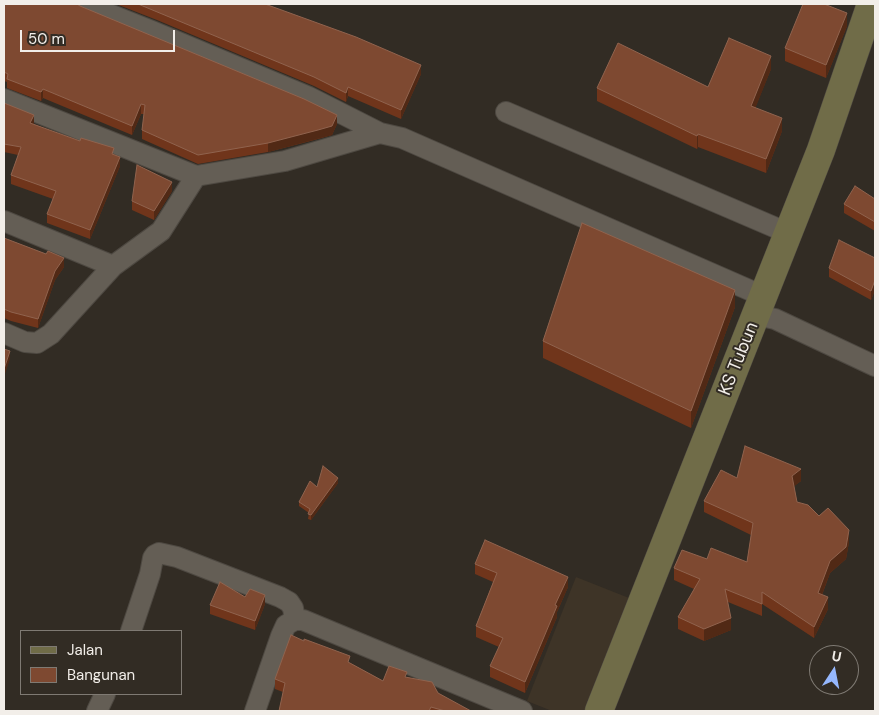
<!DOCTYPE html>
<html>
<head>
<meta charset="utf-8">
<style>
	body { margin:0 }
	#map { position:relative; width:879px; height:715px; overflow:hidden; background:#322c24; font-family:"DM Sans",sans-serif }
	canvas { display:block }
	.frame { position:absolute; inset:0; border:5px solid #f2eee9; pointer-events:none }
	.legend { position:absolute; left:20px; top:630px; width:162px; height:65px; box-sizing:border-box; background:#322c24; border:1px solid #7f7a73; margin:0; padding:6px 9px; list-style:none; font-size:15px; color:#f2eee9 }
	.legend li { display:flex; align-items:center; gap:10px; height:25px }
	.legend b { width:25px; border:1px solid #7f7a73 }
	.north { position:absolute; left:809px; top:645px; width:50px; height:50px; box-sizing:border-box; background:#322c24; border:1px solid #7f7a73; border-radius:50%; rotate:11deg; font-size:14px; font-weight:700; line-height:20px; text-align:center; color:#f2eee9 }
	.north::after { content:''; display:block; margin:auto; width:18px; height:22px; background:#95b7fd; clip-path:polygon(50% 0,100% 100%,50% 72%,0 100%) }
	.scale { position:absolute; left:20px; top:30px; width:155px; height:22px; box-sizing:border-box; border:2px solid #f2eee9; border-top:0; padding-left:6px; font-size:15px; line-height:18px; white-space:nowrap; color:#f2eee9; -webkit-text-stroke:4px #322c24; paint-order:stroke }
</style>
</head>
<body>
<div id="map">
<canvas width="879" height="715"></canvas>
<div class="frame"></div>
<ul class="legend">
<li><b style="height:6px;background:#706c48"></b>Jalan</li>
<li><b style="height:14px;background:#7e4931"></b>Bangunan</li>
</ul>
<div class="north">U</div>
<div class="scale">50 m</div>
</div>
<script>
const ctx = document.querySelector('canvas').getContext('2d');
ctx.lineJoin = 'round';
function fillPath(path, color) { ctx.fillStyle = color; ctx.fill(path, 'evenodd'); }
const poly = rows => new Path2D(rows.map(r => 'M' + r).join(''));
function strokePath(path, color, width, dash) { ctx.strokeStyle = color; ctx.lineWidth = width; ctx.lineCap = dash ? 'butt' : 'round'; ctx.setLineDash(dash || []); ctx.stroke(path); }
function label(font, color, halo, rows, align = 'center') {
  ctx.font = font + ' "DM Sans",sans-serif'; ctx.lineWidth = 4; ctx.setLineDash([]); ctx.textBaseline = 'middle'; ctx.strokeStyle = halo; ctx.fillStyle = color; for (const [text, x, y, turn = 0] of rows) {
    ctx.save(); ctx.translate(x, y); ctx.rotate((+turn || 0) * Math.PI / 180); ctx.textAlign = isNaN(turn) ? turn : align; if (halo) ctx.strokeText(text, 0, 0); ctx.fillText(text, 0, 0); ctx.restore();
  }
}
const built = poly([
	[576,577,634,600,590,711,552,711,527,701]
]);
const minor = poly([
	[84,4,152,31,309,97,380,133,402,138,763,296],
	[4,99,196,176,285,161,380,133],
	[506,112,788,233],
	[4,221,113,266],
	[756,315,775,319,875,366],
	[4,333,25,342,37,343,51,334,113,266,161,231,196,176],
	[131,631,150,574,153,558,155,555,159,553,177,557,280,597,289,602,293,608,295,620],
	[97,711,105,694],
	[255,711,281,636,286,625,295,620,303,620,522,711]
]);
const secondary = poly([
	[599,711,821,150,871,4]
]);
const wall = poly([
	[4,4,80,6,337,124,332,135,318,139,268,152,198,164,142,139,142,130,144,114,141,114,132,135,43,98,41,101,7,88,7,82,4,81],
	[116,4,265,4,421,74,401,119,348,96,346,102,314,86,157,20],
	[847,26,826,78,785,61,785,48],
	[771,69,755,108,782,131,766,173,698,147,697,149,597,101,597,88,708,87],
	[4,103,34,124,33,124,114,154,120,166,90,239,47,223,47,214,53,199,11,184,11,175,18,155,4,152],
	[172,191,154,220,132,210,132,201],
	[875,199,875,231,844,213,844,204],
	[4,238,64,267,55,280,38,328,11,321,4,318],
	[875,258,875,290,871,300,829,277,829,268],
	[735,307,691,428,543,358,543,341],
	[737,478,801,481,794,486,797,502,819,516,849,542,846,559,830,573,822,595,828,609,814,638,762,604,762,616,728,602,731,630,704,641,678,629,678,617,694,589,674,580,674,568,707,559,747,562,751,535,704,512,704,501],
	[338,483,311,520,308,519,309,513,299,506,299,502,317,487],
	[475,564,568,587,557,612,557,617,525,693,490,677,490,666,499,647,476,637,476,626,493,582,475,574],
	[245,597,265,604,255,630,210,614,210,605],
	[350,663,383,681,407,678,471,711,279,711,283,692,275,689,275,679]
]);
const shadedWall = poly([
	[847,13,847,26,826,78,826,65],
	[771,56,771,69,751,119,751,106],
	[421,65,421,74,401,119,401,110],
	[348,87,348,96,346,102,346,93],
	[43,89,43,98,41,101,41,92],
	[141,104,141,114,132,135,132,126],
	[34,115,34,124,30,132,30,123],
	[337,115,337,124,332,135,268,152,268,143],
	[782,118,782,131,766,173,766,159],
	[698,134,698,147,697,149,697,136],
	[120,157,120,166,90,239,90,230],
	[172,182,172,191,154,220,154,211],
	[64,258,64,267,55,280,38,328,38,319,55,271],
	[875,280,875,290,871,300,871,291],
	[735,290,735,307,691,428,691,411],
	[10,351,10,359,4,377,4,369],
	[801,469,801,481,792,488,792,476],
	[338,478,338,483,311,520,311,515],
	[849,530,849,542,846,559,830,573,818,605,818,593,830,561],
	[568,577,568,587,557,612,557,617,525,693,525,682,555,605],
	[265,595,265,604,255,630,255,621],
	[828,597,828,609,814,638,814,627],
	[731,618,731,630,704,641,704,629]
]);
const building = poly([
	[4,4,77,4,80,6,304,99,337,115,332,126,318,130,268,143,198,155,142,130,145,105,141,104,132,126,43,89,41,92,7,79,8,74,4,72,4,4],
	[138,4,265,4,356,37,421,65,401,110,348,87,346,93,314,77,138,4],
	[803,4,824,4,847,13,826,65,785,48,803,4],
	[729,38,771,56,751,106,782,118,766,159,698,134,697,136,597,88,618,43,708,87,729,38],
	[4,103,34,115,30,123,80,141,81,138,114,148,112,154,120,157,90,230,47,214,56,191,11,175,21,147,4,144,4,103],
	[137,165,172,182,154,211,132,201,137,165],
	[855,186,875,199,875,222,844,204,855,186],
	[582,223,735,290,691,411,543,341,582,223],
	[4,238,46,254,48,251,64,258,55,271,38,319,11,312,4,309,4,238],
	[839,240,875,258,875,280,871,291,829,268,839,240],
	[4,349,10,351,4,369,4,349],
	[745,446,801,469,792,476,797,502,808,505,819,516,828,508,849,530,846,547,830,561,818,593,828,597,814,627,762,592,762,604,725,589,731,618,704,629,678,617,700,579,674,568,682,550,707,559,711,548,747,562,753,523,704,501,721,470,737,478,745,446],
	[323,466,338,478,311,515,308,514,310,509,299,502,310,481,317,487,323,466],
	[485,540,568,577,555,605,557,606,525,682,490,666,503,638,476,626,497,573,475,564,485,540],
	[220,582,245,597,250,589,265,595,255,621,210,605,220,582],
	[291,635,304,641,304,639,350,656,348,662,383,681,389,666,407,672,405,677,432,682,438,693,471,711,445,711,431,707,429,711,279,711,285,683,275,679,291,635]
]);
const streetNames = [
	["KS Tubun",739,359,-68]
];
fillPath(built, '#3e3427');
strokePath(minor, '#4e4942', 22);
strokePath(secondary, '#4e4942', 29);
strokePath(minor, '#645e55', 20);
strokePath(secondary, '#706c48', 28);
fillPath(wall, '#70351b');
fillPath(shadedWall, '#512915');
fillPath(building, '#7e4931');
strokePath(building, '#90634e', 1);
label('18px', '#f2eee9', '#322c24', streetNames);
</script>
</body>
</html>
